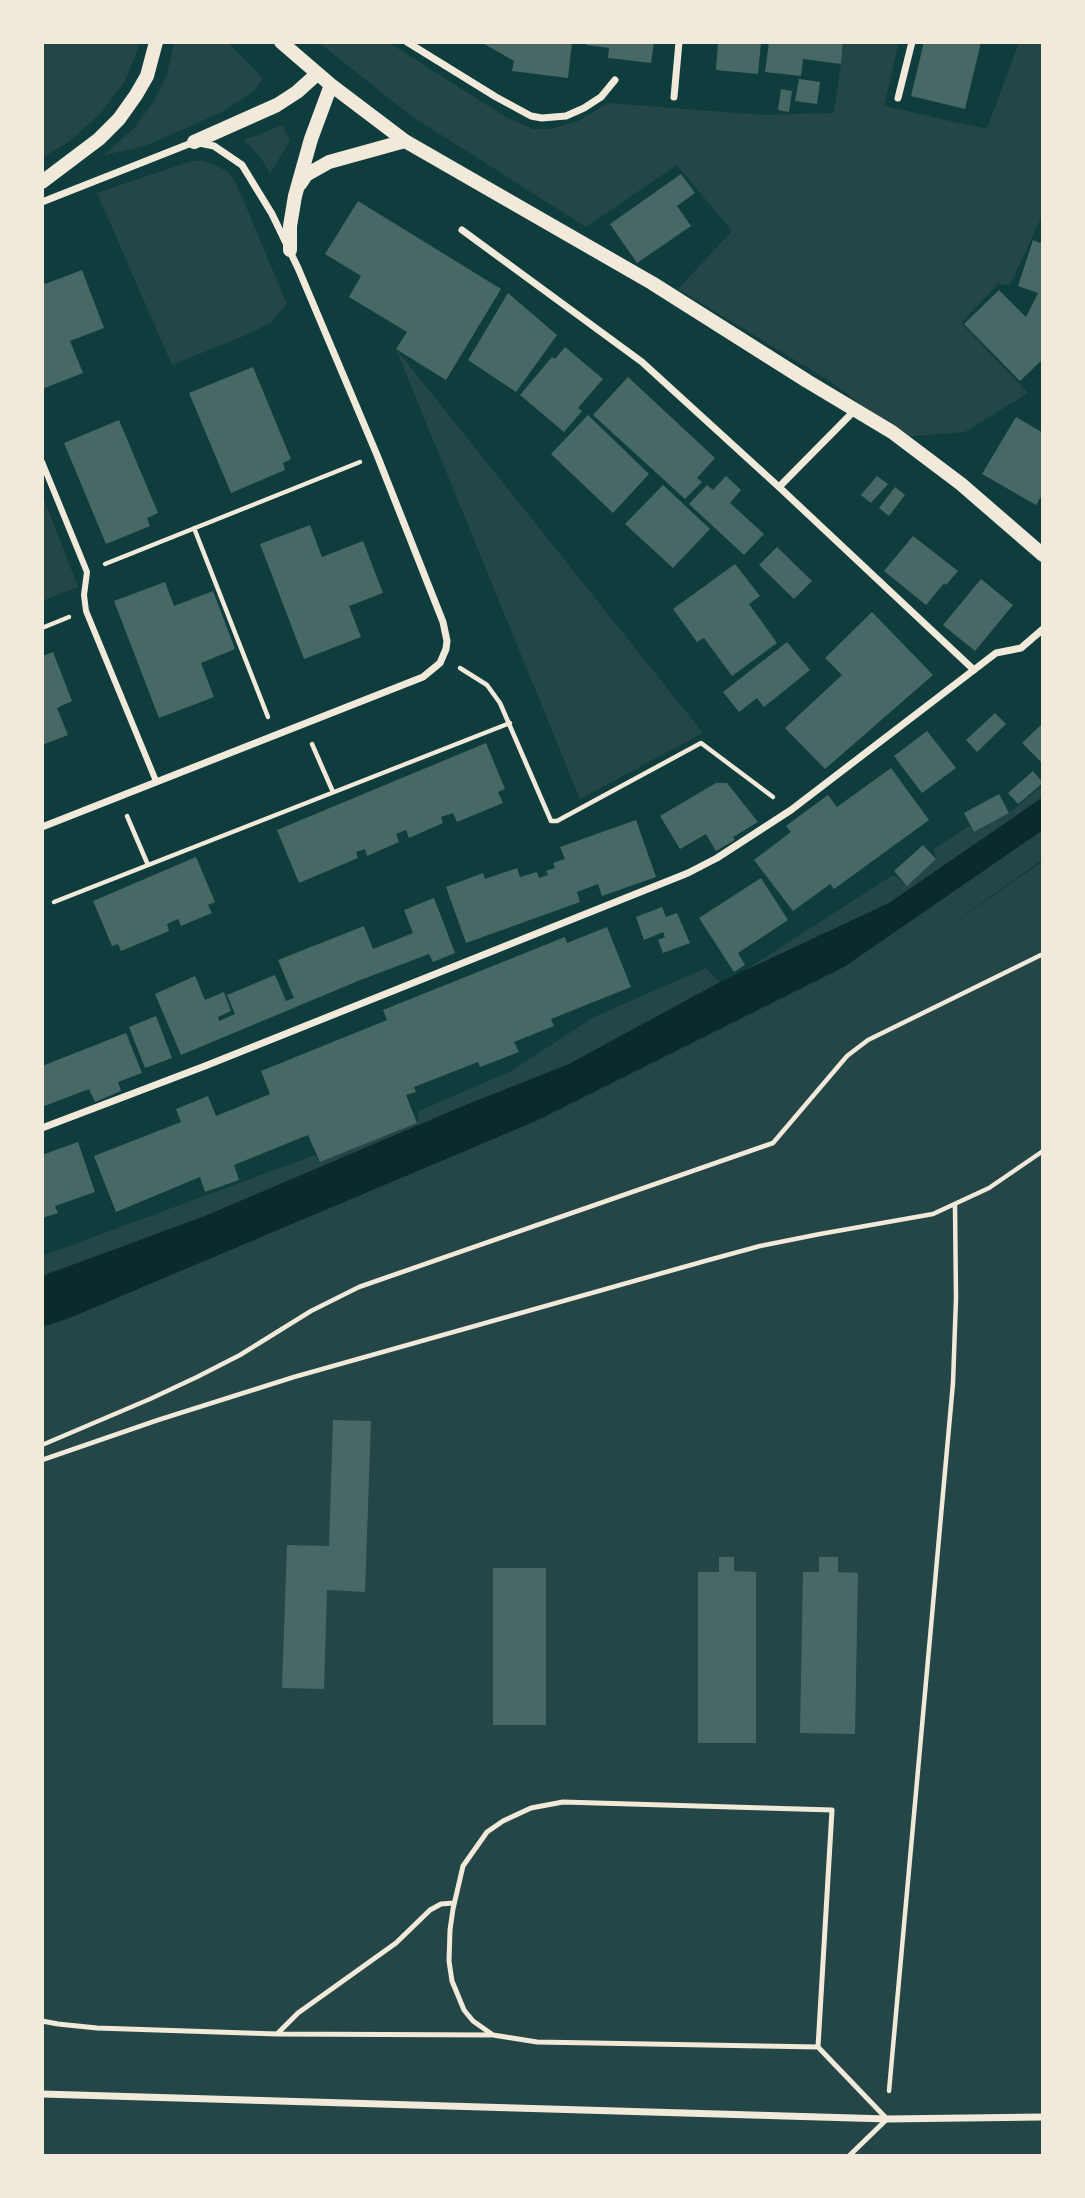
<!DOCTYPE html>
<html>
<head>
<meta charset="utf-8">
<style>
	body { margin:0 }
	#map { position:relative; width:1085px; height:2198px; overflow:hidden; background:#0f3d3e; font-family:Arial,sans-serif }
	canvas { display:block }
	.frame { position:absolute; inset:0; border:44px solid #f1e9da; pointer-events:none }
</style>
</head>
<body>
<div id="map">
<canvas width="1085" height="2198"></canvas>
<div class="frame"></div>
</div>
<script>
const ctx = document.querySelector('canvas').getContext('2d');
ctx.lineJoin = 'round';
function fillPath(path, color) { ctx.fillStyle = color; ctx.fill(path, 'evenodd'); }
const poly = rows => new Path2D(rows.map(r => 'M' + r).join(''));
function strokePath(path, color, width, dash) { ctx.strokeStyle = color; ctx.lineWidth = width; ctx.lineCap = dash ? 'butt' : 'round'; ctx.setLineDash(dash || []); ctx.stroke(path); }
const green = poly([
	[42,42,139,42,137,51,125,81,101,113,70,141,42,158],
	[174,42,227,42,263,78,253,92,222,112,145,146,104,155,135,127,154,101,167,74],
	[318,42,388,42,504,116,533,129,550,129,578,121,608,103,763,115,834,113,844,42,899,42,884,106,987,129,1019,42,1043,42,1043,214,1010,285,998,284,961,323,1028,393,965,432,901,437,836,385,678,289,732,231,677,165,586,227,410,115],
	[283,125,290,141,270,173,261,158,244,140],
	[191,161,203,161,217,166,228,172,236,183,287,304,271,322,251,333,172,365,97,193],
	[396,349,703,733,580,799],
	[42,494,78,587,42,601],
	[1043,785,1043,859,938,934,1043,861,1043,2156,42,2156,42,1256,315,1155,320,1162,417,1123,419,1111,511,1071,594,1017,706,968,720,982,736,976,893,875,907,885,936,859,934,849,969,826,975,832,1009,813]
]);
const water = poly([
	[1043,797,1043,830,844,967,536,1121,67,1319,42,1327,42,1276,205,1216,463,1106,569,1064,720,982,889,903]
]);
const building = poly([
	[481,42,572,42,568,78,512,71,514,61],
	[587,42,654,42,651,63,608,58,609,48,586,45],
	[718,42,761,42,758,74,716,70],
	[769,42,843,42,841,64,803,59,801,76,765,72],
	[924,42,981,42,965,109,911,96],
	[799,79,820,82,817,104,795,101],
	[781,89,792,91,789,112,778,110],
	[681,174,695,193,677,206,691,226,637,263,610,224],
	[358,201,501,289,446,380,396,349,407,332,349,297,361,276,325,254],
	[1043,237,1043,359,1020,381,964,324,999,290,1026,317,1038,293,1018,286,1033,240,1040,243],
	[82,270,104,328,70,341,83,373,42,389,42,275,45,284],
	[508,293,557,335,516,392,468,360],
	[565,347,603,379,578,408,582,411,564,432,520,395,552,357,555,359],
	[253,367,291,459,283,463,285,470,231,493,189,393],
	[628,377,715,458,697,478,702,482,685,499,593,415],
	[588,415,649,474,613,513,551,454],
	[1016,417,1043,433,1043,493,1036,505,982,474],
	[119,420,158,513,147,518,150,526,106,544,64,443],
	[726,476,741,490,730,503,764,534,744,555,689,504,707,485,713,490],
	[877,476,888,484,871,503,861,495],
	[663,485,710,529,673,568,625,524],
	[895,487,905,495,889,516,879,508],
	[310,525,322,557,363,541,383,593,349,606,361,637,304,659,260,544],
	[913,536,958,571,946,585,944,583,926,605,884,571],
	[777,547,812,581,794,599,759,565],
	[735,564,760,596,749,604,777,643,732,676,704,638,697,642,673,609],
	[981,579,1013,605,975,651,943,625],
	[165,582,174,606,213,591,235,649,201,663,214,697,159,718,114,601],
	[872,612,933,675,825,769,785,728,842,675,825,658],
	[787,642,810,670,764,707,757,698,739,712,723,692],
	[53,652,72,701,57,708,68,735,42,745,42,656],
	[995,713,1006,724,977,752,966,740],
	[1043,723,1043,764,1022,743],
	[927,731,956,768,922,793,894,756],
	[486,743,505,789,498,792,503,803,457,822,453,813,441,817,443,823,409,838,406,830,396,834,399,842,367,856,365,849,356,852,358,858,299,883,277,830],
	[891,768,929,820,834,889,830,884,793,911,754,860,791,832,786,826,828,795,837,807],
	[1033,771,1043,783,1018,804,1008,793],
	[716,783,727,783,758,822,733,837,735,840,716,851,706,834,680,849,660,816],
	[999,794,1009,813,974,832,964,813],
	[636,820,656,877,602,896,598,884,577,892,580,902,466,943,446,887,483,873,485,879,517,868,520,877,537,872,539,878,548,875,546,871,555,868,553,863,565,859,560,847],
	[923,845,936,859,907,886,894,871],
	[196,857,215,902,208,905,212,913,181,926,178,919,167,924,169,931,121,951,118,944,112,946,93,901],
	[761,878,788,920,738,953,745,965,734,972,699,918],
	[434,898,455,953,433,962,429,954,358,981,181,1055,155,994,195,976,205,1000,224,992,231,1011,218,1017,219,1021,235,1014,227,995,275,975,286,1001,294,998,278,960,364,926,373,949,413,933,404,910],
	[662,907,666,917,677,913,690,943,663,953,658,940,665,937,663,932,644,940,636,917],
	[607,927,631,987,551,1019,554,1026,514,1042,519,1052,480,1067,478,1062,414,1087,416,1092,406,1095,417,1123,320,1162,308,1135,234,1165,239,1180,205,1192,200,1177,116,1212,94,1156,181,1122,176,1109,208,1096,216,1116,270,1094,261,1071,387,1020,383,1010,565,937,567,943],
	[156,1016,172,1058,145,1068,129,1027],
	[126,1033,142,1073,118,1082,121,1091,95,1102,89,1089,42,1107,42,1066],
	[78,1142,95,1192,55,1206,58,1213,42,1218,42,1155],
	[333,1420,371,1421,365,1592,327,1590,324,1689,282,1688,287,1545,329,1546],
	[719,1557,734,1557,734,1571,756,1572,756,1743,698,1743,698,1572,719,1572],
	[819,1557,838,1557,838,1572,858,1573,855,1734,800,1733,803,1572,819,1572],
	[493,1568,546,1568,546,1725,493,1725]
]);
const path = poly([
	[194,528,268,717],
	[105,564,360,462],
	[42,628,69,617],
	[460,668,487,685,500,703,551,821,557,821,701,743,773,797],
	[312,744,333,792],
	[127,816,148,865],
	[54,902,510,723],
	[42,1445,150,1399,197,1377,240,1355,311,1311,359,1287,773,1143,847,1056,868,1040,1043,954],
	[42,1460,158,1420,294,1377,705,1261,760,1246,820,1234,933,1214,989,1188,1043,1151],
	[889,2091,953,1383,956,1298,955,1206]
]);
const service = poly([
	[42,2021,58,2024,97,2028,277,2034,298,2013,396,1943,430,1910,441,1904,454,1903],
	[277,2034,491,2035],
	[818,2047,537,2042,493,2035,473,2021,464,2010,452,1981,449,1961,450,1930,453,1909,463,1866,487,1832,503,1821,531,1808,563,1802,832,1810,818,2047,887,2119,849,2156]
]);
const pedestrian = poly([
	[42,462,87,572,84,595,86,611,156,781]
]);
const minor = poly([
	[407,42,496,97,531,116,542,118,566,116,584,108,601,97,615,80],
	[674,97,679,42],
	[898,98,912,42],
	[42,202,194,142,214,146,242,165,272,214,298,268,377,455,443,622,447,641,446,649,440,663,423,677,42,827],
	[462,230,642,362,779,487,974,670],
	[779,487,855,410],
	[42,1128,205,1066,688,873,717,858,791,810,996,653,1021,648,1043,629],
	[42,2094,887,2119,1043,2117]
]);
const secondary = poly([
	[281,42,331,85,405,141,652,283,807,381,892,432,961,484,1043,555],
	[194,142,277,105,297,92,317,74],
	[42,182,99,139,119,119,136,95,147,76,156,42],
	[300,184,306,175,329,162,405,141],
	[290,250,290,226,295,196,311,139,331,85]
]);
fillPath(green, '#244646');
fillPath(water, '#0a2a2b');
fillPath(building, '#486865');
strokePath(path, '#f1e9da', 4.5);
strokePath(service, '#f1e9da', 5);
strokePath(pedestrian, '#f1e9da', 6);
strokePath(minor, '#f1e9da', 7);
strokePath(secondary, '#f1e9da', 14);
</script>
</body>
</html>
